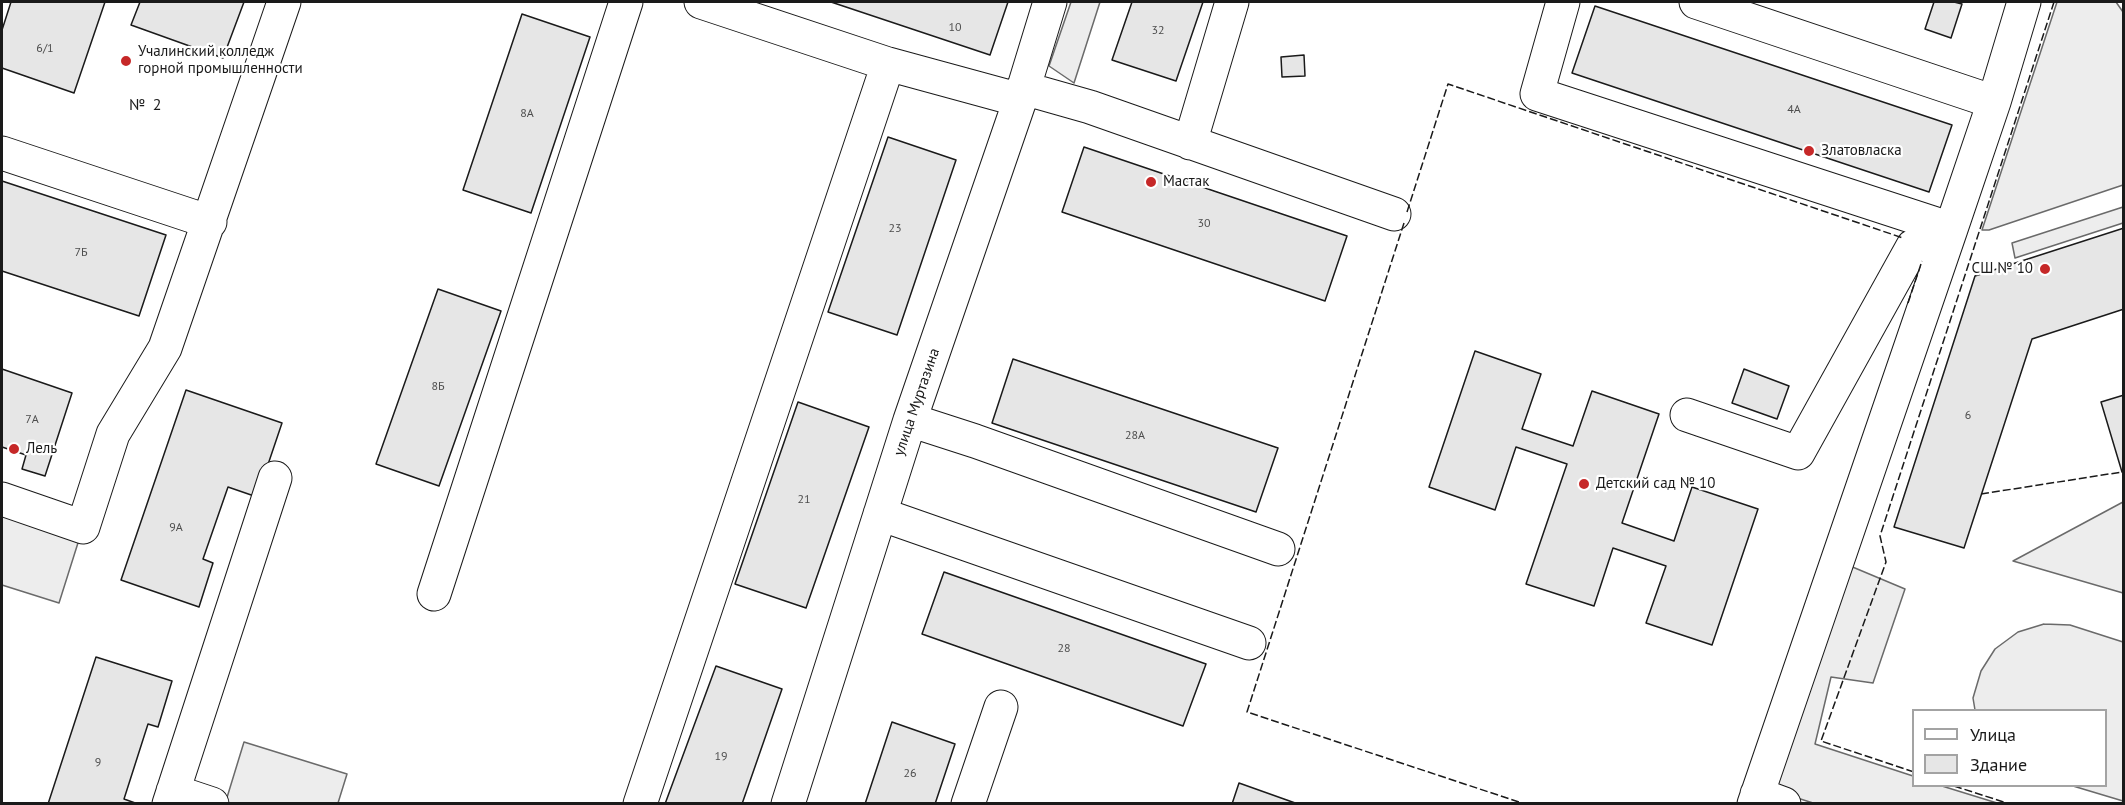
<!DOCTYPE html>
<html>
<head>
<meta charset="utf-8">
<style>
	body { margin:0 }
	#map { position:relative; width:2125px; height:805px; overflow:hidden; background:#fff; font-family:"PT Sans",sans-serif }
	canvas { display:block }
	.frame { position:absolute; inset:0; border:3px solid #1a1a1a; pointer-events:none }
	.legend { position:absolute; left:1912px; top:709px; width:195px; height:78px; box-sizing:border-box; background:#fff; border:2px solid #a3a3a3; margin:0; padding:8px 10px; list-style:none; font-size:18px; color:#1a1a1a }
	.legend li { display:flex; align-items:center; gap:12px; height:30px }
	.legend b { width:30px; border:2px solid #a3a3a3 }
</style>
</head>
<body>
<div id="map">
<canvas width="2125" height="805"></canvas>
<div class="frame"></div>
<ul class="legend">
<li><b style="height:8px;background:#fff"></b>Улица</li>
<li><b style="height:16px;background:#e6e6e6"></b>Здание</li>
</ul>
</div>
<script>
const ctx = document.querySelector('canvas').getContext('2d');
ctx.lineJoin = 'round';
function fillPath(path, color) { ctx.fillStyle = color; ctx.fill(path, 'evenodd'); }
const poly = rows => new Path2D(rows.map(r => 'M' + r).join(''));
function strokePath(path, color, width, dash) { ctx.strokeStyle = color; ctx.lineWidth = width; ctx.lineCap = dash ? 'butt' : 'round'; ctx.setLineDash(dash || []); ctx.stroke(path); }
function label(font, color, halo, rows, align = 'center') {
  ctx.font = font + ' "PT Sans",sans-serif'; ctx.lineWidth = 4.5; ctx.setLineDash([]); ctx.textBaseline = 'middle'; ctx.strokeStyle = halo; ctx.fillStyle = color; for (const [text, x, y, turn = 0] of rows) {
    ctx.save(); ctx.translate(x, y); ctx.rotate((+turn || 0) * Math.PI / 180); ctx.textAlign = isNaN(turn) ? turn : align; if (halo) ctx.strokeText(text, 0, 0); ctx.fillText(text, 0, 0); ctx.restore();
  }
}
const built = poly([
	[1071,2,1100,2,1074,83,1049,66,1071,2],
	[2057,2,2116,2,2123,12,2123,185,1989,230,1982,230,2057,2],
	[2123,207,2123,223,2015,258,2012,243,2123,207],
	[2,499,83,527,59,603,2,585,2,499],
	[2123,502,2123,593,2013,561,2123,502],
	[1843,563,1905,589,1873,683,1831,677,1815,744,1913,776,1914,786,1942,786,1997,803,1813,803,1766,788,1843,563],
	[2044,624,2070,625,2123,642,2123,801,2073,786,2106,786,2106,710,1975,710,1973,698,1981,671,1995,649,2018,632,2044,624],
	[244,742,347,774,338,803,225,804,244,742]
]);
const building = poly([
	[11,2,105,2,74,93,2,68,2,30,11,2],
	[140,2,244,2,223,58,131,25,140,2],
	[831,2,1008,2,990,55,831,2],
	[1132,2,1203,2,1176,81,1112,60,1132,2],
	[1934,2,1954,2,1962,4,1951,38,1925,29,1934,2],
	[1595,6,1952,125,1929,192,1572,73,1595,6],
	[522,14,590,37,531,213,463,190,522,14],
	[1304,55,1305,76,1282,77,1281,57,1304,55],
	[888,137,956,160,897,335,828,312,888,137],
	[1084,147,1347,236,1325,301,1062,212,1084,147],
	[2,181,166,235,139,316,2,271,2,181],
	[2124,228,2124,309,2032,339,1964,548,1894,527,1975,276,2124,228],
	[438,289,501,311,439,486,376,464,438,289],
	[1475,351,1541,374,1522,429,1573,446,1592,391,1659,414,1622,523,1674,541,1692,487,1758,509,1712,645,1646,623,1666,566,1613,548,1594,606,1526,584,1567,464,1516,447,1495,510,1429,487,1475,351],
	[1013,359,1278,448,1256,512,992,423,1013,359],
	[2,369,72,393,45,476,22,469,26,455,2,447,2,369],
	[1744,369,1789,386,1777,419,1732,403,1744,369],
	[186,390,282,423,257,497,228,487,203,559,213,563,199,607,121,580,186,390],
	[2124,395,2124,472,2122,472,2101,402,2124,395],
	[798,402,869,427,806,608,735,584,798,402],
	[944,572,1206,664,1183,726,922,634,944,572],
	[96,657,172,681,158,727,148,724,124,799,138,804,48,804,96,657],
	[716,666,782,689,742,804,665,804,716,666],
	[892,722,955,744,935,804,865,804,892,722],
	[1239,783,1298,804,1232,804,1239,783]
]);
const minor = poly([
	[1563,2,1537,94,1951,229],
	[1696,2,1994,102],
	[888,64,1020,100],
	[1023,88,1090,107,1394,214],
	[1190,143,1232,2],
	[2,153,210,222],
	[1687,415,1798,453,1913,246,1951,229],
	[910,420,975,441,1278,549],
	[2,499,83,527,113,434,165,348,284,2],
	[880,514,1249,643],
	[434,594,626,2],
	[173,791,212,804],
	[1757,794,1784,804],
	[169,804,275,478],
	[640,804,888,64,701,2],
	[788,804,910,420,1020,100,1050,2],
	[968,804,1001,707],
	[1754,804,1951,229,1994,102,2024,2]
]);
const fence = poly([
	[1407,212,1448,84,1903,238],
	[1404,223,1247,712,1525,804],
	[1908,303,1922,261],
	[1981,494,2122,472],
	[1914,772,1821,741,1886,562,1880,536,2054,2],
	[1954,786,2010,804]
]);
const markers = [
	[126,61,6,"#c62828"],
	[1809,151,6,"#c62828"],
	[1151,182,6,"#c62828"],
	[2045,269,6,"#c62828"],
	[14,449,6,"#c62828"],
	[1584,484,6,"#c62828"]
];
const numberNames = [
	["10",955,28],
	["32",1158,31],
	["6/1",45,49],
	["4А",1794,110],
	["8А",527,114],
	["30",1204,224],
	["23",895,229],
	["7Б",81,253],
	["8Б",438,387],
	["6",1968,416],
	["7А",32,420],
	["28А",1135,436],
	["21",804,500],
	["9А",176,528],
	["28",1064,649],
	["19",721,757],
	["9",98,763],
	["26",910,774]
];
const poiNames = [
	["Учалинский колледж",138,52],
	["горной промышленности",138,69],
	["Златовласка",1821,151],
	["Мастак",1163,182],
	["СШ № 10",2033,269,"right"],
	["Лель",26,449],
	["Детский сад № 10",1596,484]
];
const streetNames = [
	["улица Муртазина",917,402,-71]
];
const neighbourhoodNames = [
	["№ 2",146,105]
];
fillPath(built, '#ededed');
strokePath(built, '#6a6a6a', 1.5);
fillPath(building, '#e6e6e6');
strokePath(building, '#1a1a1a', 1.5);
strokePath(minor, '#1a1a1a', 35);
strokePath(minor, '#fff', 33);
strokePath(fence, '#1a1a1a', 1.5, [8, 3]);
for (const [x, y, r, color] of markers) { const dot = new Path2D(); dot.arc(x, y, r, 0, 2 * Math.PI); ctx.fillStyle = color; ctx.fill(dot); strokePath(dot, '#fff', 2); }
label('12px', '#4d4d4d', null, numberNames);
label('15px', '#1a1a1a', '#fff', poiNames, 'left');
label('15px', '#1a1a1a', '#fff', streetNames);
ctx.letterSpacing = '1.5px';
label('16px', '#1a1a1a', '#fff', neighbourhoodNames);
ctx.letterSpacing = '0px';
</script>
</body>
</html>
